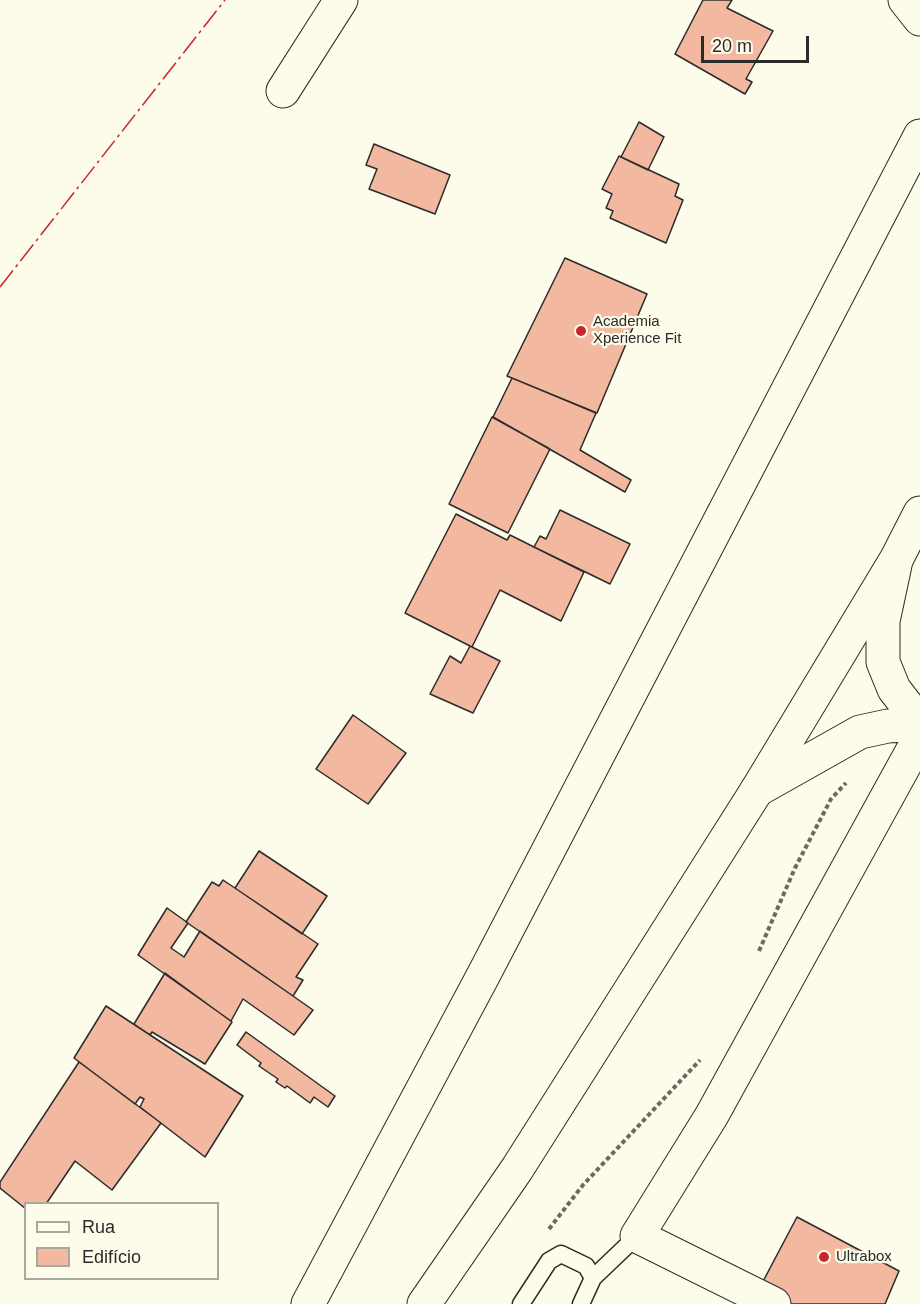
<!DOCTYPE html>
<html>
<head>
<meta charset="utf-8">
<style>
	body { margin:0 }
	#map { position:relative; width:920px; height:1304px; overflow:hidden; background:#fdfbea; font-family:Arial,sans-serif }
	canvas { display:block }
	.legend { position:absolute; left:24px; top:1202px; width:195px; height:78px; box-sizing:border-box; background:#fdfbea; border:2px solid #a9a89e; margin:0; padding:8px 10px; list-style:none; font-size:18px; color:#2b2b2b }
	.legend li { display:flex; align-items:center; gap:12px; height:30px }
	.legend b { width:30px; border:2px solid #a9a89e }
	.scale { position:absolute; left:701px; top:36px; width:108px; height:27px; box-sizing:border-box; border:3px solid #2b2b2b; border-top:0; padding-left:8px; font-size:18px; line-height:21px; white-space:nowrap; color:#2b2b2b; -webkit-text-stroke:4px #fdfbea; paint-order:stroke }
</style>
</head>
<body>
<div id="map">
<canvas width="920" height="1304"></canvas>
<ul class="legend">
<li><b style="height:8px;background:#fdfbea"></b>Rua</li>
<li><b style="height:16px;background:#f2b8a0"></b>Edifício</li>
</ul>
<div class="scale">20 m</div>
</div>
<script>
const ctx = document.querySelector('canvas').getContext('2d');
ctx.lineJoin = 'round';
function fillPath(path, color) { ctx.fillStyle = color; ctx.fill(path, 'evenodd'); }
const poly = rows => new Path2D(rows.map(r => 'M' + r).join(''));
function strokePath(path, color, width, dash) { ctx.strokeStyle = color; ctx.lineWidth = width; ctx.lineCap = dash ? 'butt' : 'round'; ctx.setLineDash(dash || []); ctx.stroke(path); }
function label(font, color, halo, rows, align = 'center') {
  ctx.font = font + ' Arial,sans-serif'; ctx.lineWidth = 4.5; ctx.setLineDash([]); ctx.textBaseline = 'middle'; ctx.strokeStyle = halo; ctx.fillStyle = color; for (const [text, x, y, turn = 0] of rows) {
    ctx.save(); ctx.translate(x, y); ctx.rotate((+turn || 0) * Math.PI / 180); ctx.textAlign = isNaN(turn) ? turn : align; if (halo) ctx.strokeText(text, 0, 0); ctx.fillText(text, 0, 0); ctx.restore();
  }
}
const building = poly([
	[703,0,732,0,727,8,773,31,746,79,752,82,745,94,675,54,703,0],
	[639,122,664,137,648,170,621,157,639,122],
	[374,144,450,175,435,214,369,189,377,169,366,165,374,144],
	[619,156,679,184,675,196,683,200,666,243,610,218,613,211,606,208,612,194,602,189,619,156],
	[565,258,647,294,597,413,507,376,565,258],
	[512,378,596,413,580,450,631,480,625,492,493,417,512,378],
	[492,417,550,449,508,533,449,504,492,417],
	[560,510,630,544,610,584,534,547,540,536,546,539,560,510],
	[456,514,507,540,510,535,584,572,561,621,500,590,472,647,405,613,456,514],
	[470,646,500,661,473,713,430,694,450,656,461,663,470,646],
	[353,715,406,753,368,804,316,769,353,715],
	[259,851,327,896,302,934,235,888,259,851],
	[223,880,318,944,296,977,303,980,293,996,186,922,212,882,219,886,223,880],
	[167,908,188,923,171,948,184,957,200,931,313,1010,294,1035,243,999,231,1021,138,955,167,908],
	[165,973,232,1022,205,1064,152,1032,150,1035,134,1024,165,973],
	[106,1006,243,1096,205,1157,140,1107,144,1099,140,1097,135,1104,74,1058,106,1006],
	[246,1032,335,1096,328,1107,314,1097,310,1103,287,1086,285,1088,276,1082,278,1079,259,1066,261,1063,237,1045,246,1032],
	[79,1062,161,1123,112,1190,75,1161,46,1204,26,1204,26,1209,0,1188,0,1182,79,1062],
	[797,1217,899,1271,885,1304,751,1304,797,1217]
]);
const path = poly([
	[759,951,795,868,831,799,846,783],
	[549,1229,583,1185,700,1060]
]);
const lane = poly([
	[593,1278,637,1236],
	[521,1304,549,1261,561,1254,586,1266,593,1278,581,1304]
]);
const street = poly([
	[905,0,920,19],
	[283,91,341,0],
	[895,565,883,621,883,662,894,689,911,711,920,718],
	[757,790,860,732,888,726,920,724],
	[774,1304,637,1236,712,1115,920,737]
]);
const primary = poly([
	[308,1304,484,974,920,136],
	[424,1304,517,1169,757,790,897,558,920,513]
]);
const power = poly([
	[0,287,225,0]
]);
const markers = [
	[581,331,6,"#c62828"],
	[824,1257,6,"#c62828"]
];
const poiNames = [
	["Academia",593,322],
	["Xperience Fit",593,339],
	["Ultrabox",836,1257]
];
fillPath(building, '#f2b8a0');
strokePath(building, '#2b2b2b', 1.5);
strokePath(lane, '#2b2b2b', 19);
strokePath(street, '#2b2b2b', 35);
strokePath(primary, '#2b2b2b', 35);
strokePath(path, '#6a6964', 4, [4.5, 3]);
strokePath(lane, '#fdfbea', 16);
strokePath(street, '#fdfbea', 33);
strokePath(primary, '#fdfbea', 33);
strokePath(power, '#c62828', 1.5, [21, 4.5, 3, 4.5]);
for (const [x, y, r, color] of markers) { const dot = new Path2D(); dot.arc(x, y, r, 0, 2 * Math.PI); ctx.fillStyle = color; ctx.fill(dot); strokePath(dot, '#fdfbea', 2); }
label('15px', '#2b2b2b', '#fdfbea', poiNames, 'left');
</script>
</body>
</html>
